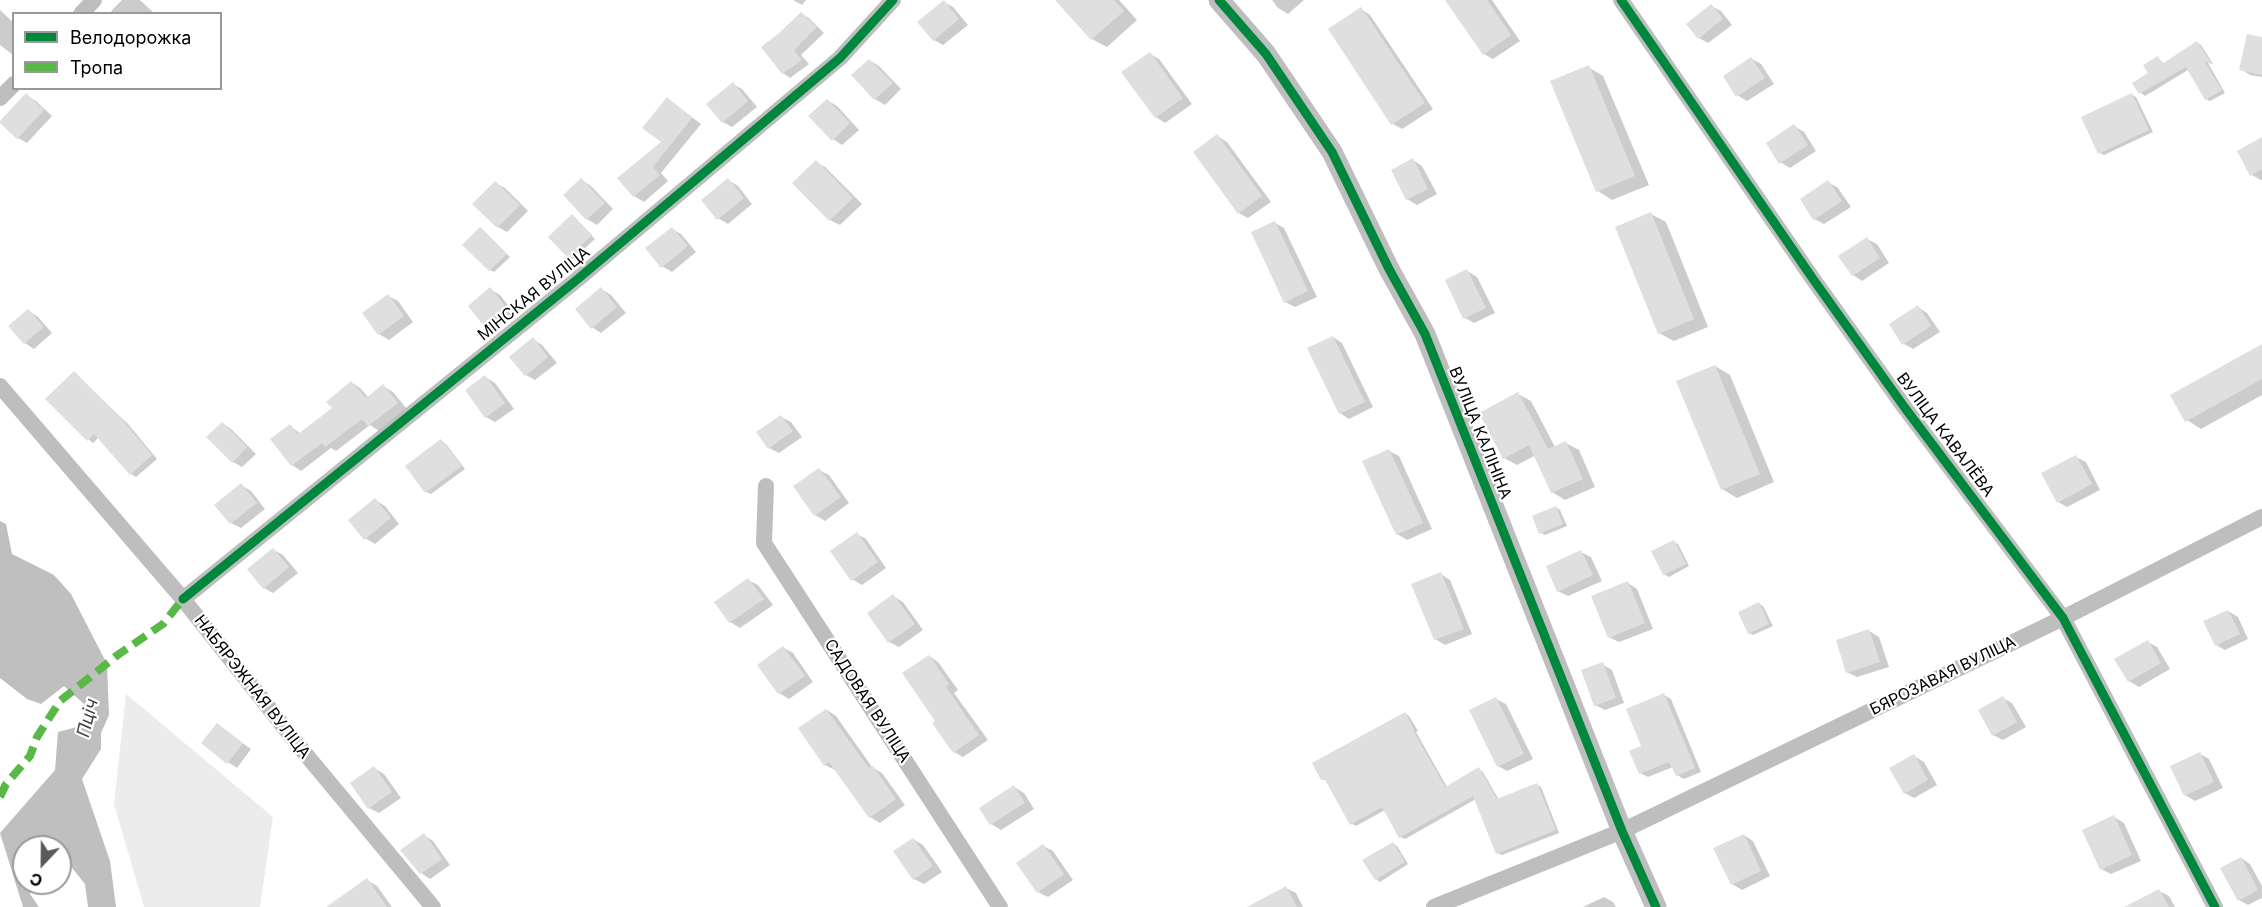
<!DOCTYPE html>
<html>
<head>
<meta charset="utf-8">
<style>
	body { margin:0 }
	#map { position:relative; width:2262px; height:907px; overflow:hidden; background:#fff; font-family:Inter,sans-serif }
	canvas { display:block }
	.legend { position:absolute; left:12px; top:12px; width:210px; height:78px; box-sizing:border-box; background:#fff; border:2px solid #999; margin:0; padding:8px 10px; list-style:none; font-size:18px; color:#000 }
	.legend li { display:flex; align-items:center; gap:12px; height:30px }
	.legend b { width:30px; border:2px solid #999 }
	.north { position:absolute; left:12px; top:835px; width:60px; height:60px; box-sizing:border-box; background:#fff; border:2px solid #999; border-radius:50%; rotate:202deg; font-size:16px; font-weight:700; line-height:24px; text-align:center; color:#000 }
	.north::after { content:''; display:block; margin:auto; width:21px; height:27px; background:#595959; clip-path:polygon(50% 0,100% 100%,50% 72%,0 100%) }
</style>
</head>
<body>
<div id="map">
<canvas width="2262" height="907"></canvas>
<ul class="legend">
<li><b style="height:8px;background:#00873e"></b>Велодорожка</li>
<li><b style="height:8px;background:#58b947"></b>Тропа</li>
</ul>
<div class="north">С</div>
</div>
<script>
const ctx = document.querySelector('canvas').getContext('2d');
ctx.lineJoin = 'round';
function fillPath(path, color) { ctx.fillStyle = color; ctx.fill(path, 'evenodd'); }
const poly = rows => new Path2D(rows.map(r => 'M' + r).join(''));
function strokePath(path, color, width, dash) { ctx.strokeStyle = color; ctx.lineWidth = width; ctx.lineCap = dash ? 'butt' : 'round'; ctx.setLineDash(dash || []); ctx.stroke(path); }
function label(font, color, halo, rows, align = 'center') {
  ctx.font = font + ' Inter,sans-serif'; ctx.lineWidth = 4.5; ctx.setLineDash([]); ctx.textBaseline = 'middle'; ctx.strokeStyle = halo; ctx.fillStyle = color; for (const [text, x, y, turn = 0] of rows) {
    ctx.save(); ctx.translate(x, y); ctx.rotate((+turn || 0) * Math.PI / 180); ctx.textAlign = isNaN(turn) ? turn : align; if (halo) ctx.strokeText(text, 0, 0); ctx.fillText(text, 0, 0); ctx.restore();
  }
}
const green = poly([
	[126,694,273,817,260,907,144,907,114,804]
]);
const water = poly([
	[0,521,6,524,12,554,54,575,71,594,107,664,109,715,101,733,101,749,82,779,110,861,116,907,88,907,85,884,60,853,60,847,50,847,38,843,37,847,24,847,24,883,32,883,30,894,39,907,23,907,0,833,55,770,58,732,81,726,84,704,64,686,41,704,27,699,0,678]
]);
const shadow = poly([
	[122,0,140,0,155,14,114,14,111,11],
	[793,0,806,0,802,5],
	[1057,0,1119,0,1137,20,1107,47,1092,39],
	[1272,0,1304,0,1288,14,1278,8],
	[1447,0,1492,0,1520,41,1493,59,1484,54],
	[944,2,953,7,968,25,943,45,934,40],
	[1711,6,1721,11,1732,25,1708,43,1699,38],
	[1361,9,1370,15,1433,109,1402,129,1393,124],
	[0,10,14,23,13,55,0,45],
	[802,14,809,18,824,33,801,55,809,64,790,78,783,73],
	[2262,39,2262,77,2250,75,2241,69],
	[2197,43,2201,45,2213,64,2208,63,2225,93,2210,101,2206,99,2188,70,2145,96,2141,93,2134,83,2150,73,2158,58,2164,64],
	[1150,54,1159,59,1192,104,1165,123,1156,117],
	[1752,59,1761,64,1774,84,1747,101,1737,95],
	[869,60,879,66,901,89,885,105,875,99,853,76],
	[1588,67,1603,76,1649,185,1612,200,1598,191],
	[733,84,742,89,757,107,732,127,723,122],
	[26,95,36,101,52,116,27,143,18,138],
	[2132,95,2136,97,2153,132,2104,155,2100,153],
	[668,99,701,124,661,173,668,181,644,202,634,196,620,178,663,142],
	[827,100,837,106,859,130,842,145,833,139],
	[1794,126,1804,132,1816,151,1790,168,1780,162],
	[1217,136,1227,142,1271,202,1248,218,1239,213],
	[2262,143,2262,180,2261,180,2252,175],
	[1413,160,1422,166,1437,194,1417,205,1407,199],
	[816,162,825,167,862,204,840,225,830,220,794,183],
	[582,180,591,186,613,209,597,225,587,219,565,196],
	[728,180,738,186,752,204,728,224,718,218],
	[1828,182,1838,188,1851,207,1824,224,1814,219],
	[495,183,505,188,528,211,507,232,498,227],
	[1651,214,1666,222,1708,327,1674,341,1659,333],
	[576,219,595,239,573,259,568,257],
	[1275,223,1284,228,1317,297,1295,307,1285,302],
	[481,228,510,257,494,272,490,270],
	[672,229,681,234,696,252,672,272,662,266],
	[1867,239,1877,244,1889,263,1862,281,1853,275],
	[1467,271,1477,277,1495,313,1474,323,1465,318],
	[490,289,500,295,514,313,494,329,484,324],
	[601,289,611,295,626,313,601,333,592,327],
	[388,296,398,301,413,322,389,340,379,334,364,314],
	[1918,307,1927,313,1940,332,1913,349,1904,344],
	[29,311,38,317,52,333,34,349,25,343],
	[1333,337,1342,343,1373,407,1349,419,1340,413],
	[533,339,542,345,557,363,535,380,526,375],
	[2262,350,2262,395,2201,429,2187,420],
	[1715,366,1730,375,1774,482,1737,498,1722,489],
	[74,373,128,424,157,459,136,477,131,474,99,437,93,443,88,439],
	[485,377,495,383,514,409,495,422,486,417],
	[351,382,360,388,369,398,383,386,393,392,407,409,379,431,370,425,336,451,331,448,301,471,292,465,290,426,301,434,334,409],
	[1518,394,1531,401,1555,447,1566,443,1579,450,1595,487,1565,500,1552,492,1536,455,1517,465,1504,458],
	[781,417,791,422,802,437,779,453,769,448],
	[222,423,231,429,256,454,242,467,233,462],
	[441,441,446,444,465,469,431,494,426,492],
	[1389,451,1399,456,1432,529,1407,540,1397,534],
	[2076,457,2086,462,2100,490,2067,507,2058,502],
	[819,470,829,475,849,503,825,521,815,515],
	[241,485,251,491,265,509,241,528,231,523],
	[375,500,385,506,399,524,375,544,365,538],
	[1556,507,1560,510,1567,526,1545,535,1541,533],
	[857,534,866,539,886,568,862,585,852,579],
	[1674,542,1678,544,1689,566,1669,577,1664,574],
	[274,550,283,555,298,573,273,593,264,588],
	[1581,552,1591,557,1602,581,1568,596,1558,591],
	[1441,574,1450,580,1472,634,1445,645,1435,639],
	[748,580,758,585,773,605,740,628,730,622,716,602],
	[1628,583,1637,589,1653,629,1619,642,1609,637],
	[893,596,903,602,923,630,899,647,889,642],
	[1759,604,1763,606,1773,626,1753,635,1749,633],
	[2228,611,2238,617,2248,639,2225,650,2216,645],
	[1869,631,1879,637,1889,667,1857,677,1847,672],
	[2148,642,2157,647,2170,669,2139,687,2129,681],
	[784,648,793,653,813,682,789,699,779,693,759,665],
	[929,656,938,662,958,690,954,693,988,740,963,757,954,752,937,721],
	[1602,664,1612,670,1624,703,1605,710,1595,705],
	[1664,695,1671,699,1701,772,1684,779,1677,775,1673,767,1648,777,1640,773,1643,747],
	[2003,698,2012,703,2026,727,2003,740,1993,735],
	[1496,699,1506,704,1533,759,1507,771,1498,766],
	[827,710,836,716,872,767,882,773,905,805,880,823,870,817,835,770,825,765],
	[1405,713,1409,716,1418,731,1416,732,1447,787,1479,769,1483,772,1499,800,1537,785,1541,787,1559,833,1502,855,1497,853,1476,799,1405,839,1400,837,1385,810,1356,826,1352,824,1327,781,1322,779],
	[217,725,251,749,237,768,228,762],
	[2200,754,2209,759,2223,788,2195,801,2185,795],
	[1914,756,1924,762,1937,785,1914,798,1905,793],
	[374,768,384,774,401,798,379,813,369,808],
	[1014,787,1024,793,1034,809,1001,830,991,824],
	[2114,817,2124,823,2141,861,2111,874,2101,869],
	[424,835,433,841,450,865,430,879,421,873],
	[1744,835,1753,841,1770,876,1742,890,1732,884],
	[913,839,923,845,942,872,924,884,914,879],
	[1393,843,1397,846,1408,864,1380,882,1376,879],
	[1043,846,1053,851,1073,880,1048,897,1038,892],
	[2241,858,2250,864,2262,886,2262,898,2248,905,2239,900],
	[367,880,377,886,392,907,333,907],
	[1286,888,1296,893,1303,907,1261,907],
	[2159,891,2169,896,2175,907,2127,907],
	[1604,897,1613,902,1616,907,1583,907]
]);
const building = poly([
	[944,0,959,19,933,41,917,22],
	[1055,0,1114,0,1124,11,1091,40],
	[1445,0,1487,0,1511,35,1483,55],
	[1711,4,1723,19,1698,39,1686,24],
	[1361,7,1425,103,1391,125,1328,29],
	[801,12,817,27,794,50,802,60,782,74,761,47,778,34],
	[2247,34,2262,37,2262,75,2239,70],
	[2197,41,2211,63,2205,62,2222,90,2205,100,2186,67,2139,94,2132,83,2148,73,2143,65,2158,56,2162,64],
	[1150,52,1183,98,1155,118,1121,72],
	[1751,57,1765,78,1736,97,1723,76],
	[869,59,893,83,874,100,851,75],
	[1589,65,1635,176,1596,192,1550,81],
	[733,82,748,101,722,123,706,104],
	[26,93,44,110,17,139,0,123,0,121],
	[2132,93,2149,130,2098,154,2081,117],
	[667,97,692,118,653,167,660,175,633,197,617,178,661,142,642,128],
	[827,99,850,123,832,141,808,116],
	[1794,124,1808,145,1779,164,1766,143],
	[1217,134,1262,196,1238,214,1193,152],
	[2262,137,2262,169,2250,176,2237,151],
	[1413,158,1428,189,1406,200,1391,170],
	[816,160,853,198,829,221,792,183],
	[581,178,605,203,586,220,563,195],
	[728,178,744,198,717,220,701,200],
	[1828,180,1842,201,1813,220,1800,199],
	[495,181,520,205,497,228,472,204],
	[1651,212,1694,319,1658,334,1615,227],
	[572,214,592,235,568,258,548,237],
	[1275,221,1308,291,1284,303,1251,232],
	[480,227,507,254,489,271,462,245],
	[672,227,688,246,661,268,645,248],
	[1867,237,1880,258,1852,276,1838,256],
	[1467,269,1486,308,1463,319,1445,280],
	[490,287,506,307,483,325,468,306],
	[601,287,617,307,591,329,575,309],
	[388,294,404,316,378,335,362,313],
	[1918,305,1931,326,1902,345,1889,324],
	[28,309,44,327,24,344,8,326],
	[1333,336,1365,402,1339,414,1307,348],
	[533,337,548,357,525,376,509,357],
	[2262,344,2262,379,2185,422,2170,395],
	[1715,365,1760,474,1721,490,1676,381],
	[74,371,122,419,152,455,130,475,94,434,87,441,45,399],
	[485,375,505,403,485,418,465,390],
	[351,381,366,398,383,384,398,403,368,426,362,419,325,447,322,443,291,466,270,439,290,424,298,434,332,408,326,402],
	[1518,392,1548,449,1566,441,1583,479,1551,493,1529,445,1503,459,1479,413],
	[781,415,793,431,768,449,756,432],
	[222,422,247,447,232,463,206,437],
	[441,439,462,466,425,493,405,466],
	[1389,449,1423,523,1396,535,1362,461],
	[2076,455,2092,484,2057,503,2041,473],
	[819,468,841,497,814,516,793,486],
	[241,483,257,503,230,524,214,505],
	[375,498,391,518,364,540,348,520],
	[1556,506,1563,524,1539,534,1532,516],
	[857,532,878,562,851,581,830,551],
	[1674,540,1686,564,1663,575,1651,551],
	[273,548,289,567,263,589,247,569],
	[1581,550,1593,575,1557,592,1546,566],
	[1441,572,1464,629,1434,640,1411,584],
	[748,578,764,599,729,623,714,602],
	[1628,581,1645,623,1608,638,1591,596],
	[893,594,915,624,888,643,867,613],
	[1759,602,1769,624,1748,634,1738,612],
	[2228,610,2240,634,2215,646,2203,621],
	[1869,629,1880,662,1846,673,1836,640],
	[2148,640,2161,663,2128,682,2114,659],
	[783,646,805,676,778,694,757,665],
	[929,655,949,684,946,687,979,735,953,753,932,723,935,721,902,673],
	[1603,662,1616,698,1594,706,1581,670],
	[1664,693,1695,768,1676,776,1669,762,1639,774,1629,751,1641,746,1626,709],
	[2003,696,2017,722,1992,736,1978,710],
	[1496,697,1524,754,1497,767,1469,710],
	[826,709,869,768,873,766,896,799,869,818,829,762,824,766,798,728],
	[1405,712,1414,729,1413,730,1445,787,1479,767,1497,799,1537,783,1556,830,1496,854,1473,796,1399,838,1382,807,1350,825,1324,778,1321,780,1312,763],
	[217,723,243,743,227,764,201,743],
	[2200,752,2214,782,2184,796,2170,766],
	[1914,754,1928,780,1904,794,1889,768],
	[374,766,392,792,368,809,350,783],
	[1014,785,1025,803,990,825,979,808],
	[2114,815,2132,855,2100,870,2082,830],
	[424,833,442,859,420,874,400,850],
	[1744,834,1761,871,1731,885,1713,848],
	[913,838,933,866,913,880,893,851],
	[1393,842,1405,862,1375,880,1362,860],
	[1043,844,1064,874,1037,893,1016,863],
	[2241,857,2258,890,2238,901,2220,868],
	[367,878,387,907,326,907],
	[1286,886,1297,907,1247,907],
	[2159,889,2169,907,2124,907]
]);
const minor = poly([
	[1621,0,1813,279,1905,408,2063,618,2215,907],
	[81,14,94,0],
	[0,98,14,84],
	[0,386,183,599,303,751,433,907],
	[766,486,764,543,1000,907],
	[183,599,579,278,840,58,893,0],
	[1434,907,1622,831,2063,618,2262,517]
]);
const tertiary = poly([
	[1219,0,1266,54,1332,152,1389,269,1425,334,1622,831,1656,907]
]);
const quiet = poly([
	[0,797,6,784,30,756,37,737,60,701,119,654,163,624,183,599]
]);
const cycleway = poly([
	[1219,0,1266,54,1332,152,1389,269,1425,334,1622,831,1656,907],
	[1621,0,1813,279,1905,408,2063,618,2215,907],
	[183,599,579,278,840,58,893,0]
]);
const streetNames = [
	["МІНСКАЯ ВУЛІЦА",534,294,-39],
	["ВУЛІЦА КАЛІНІНА",1480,433,68],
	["ВУЛІЦА КАВАЛЁВА",1945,435,53],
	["БЯРОЗАВАЯ ВУЛІЦА",1943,676,-26],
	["НАБЯРЭЖНАЯ ВУЛІЦА",252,687,52],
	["САДОВАЯ ВУЛІЦА",867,701,57]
];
const waterNames = [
	["Пціч",88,718,-76]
];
fillPath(green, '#ececec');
fillPath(water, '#bfbfbf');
fillPath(shadow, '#0003');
fillPath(building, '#dfdfdf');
strokePath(minor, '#bebebe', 16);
strokePath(tertiary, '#bebebe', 21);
strokePath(quiet, '#58b947', 8, [15, 8]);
strokePath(cycleway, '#00873e', 9);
label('16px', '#000', '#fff', streetNames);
label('italic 18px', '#444', '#fff', waterNames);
</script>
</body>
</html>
